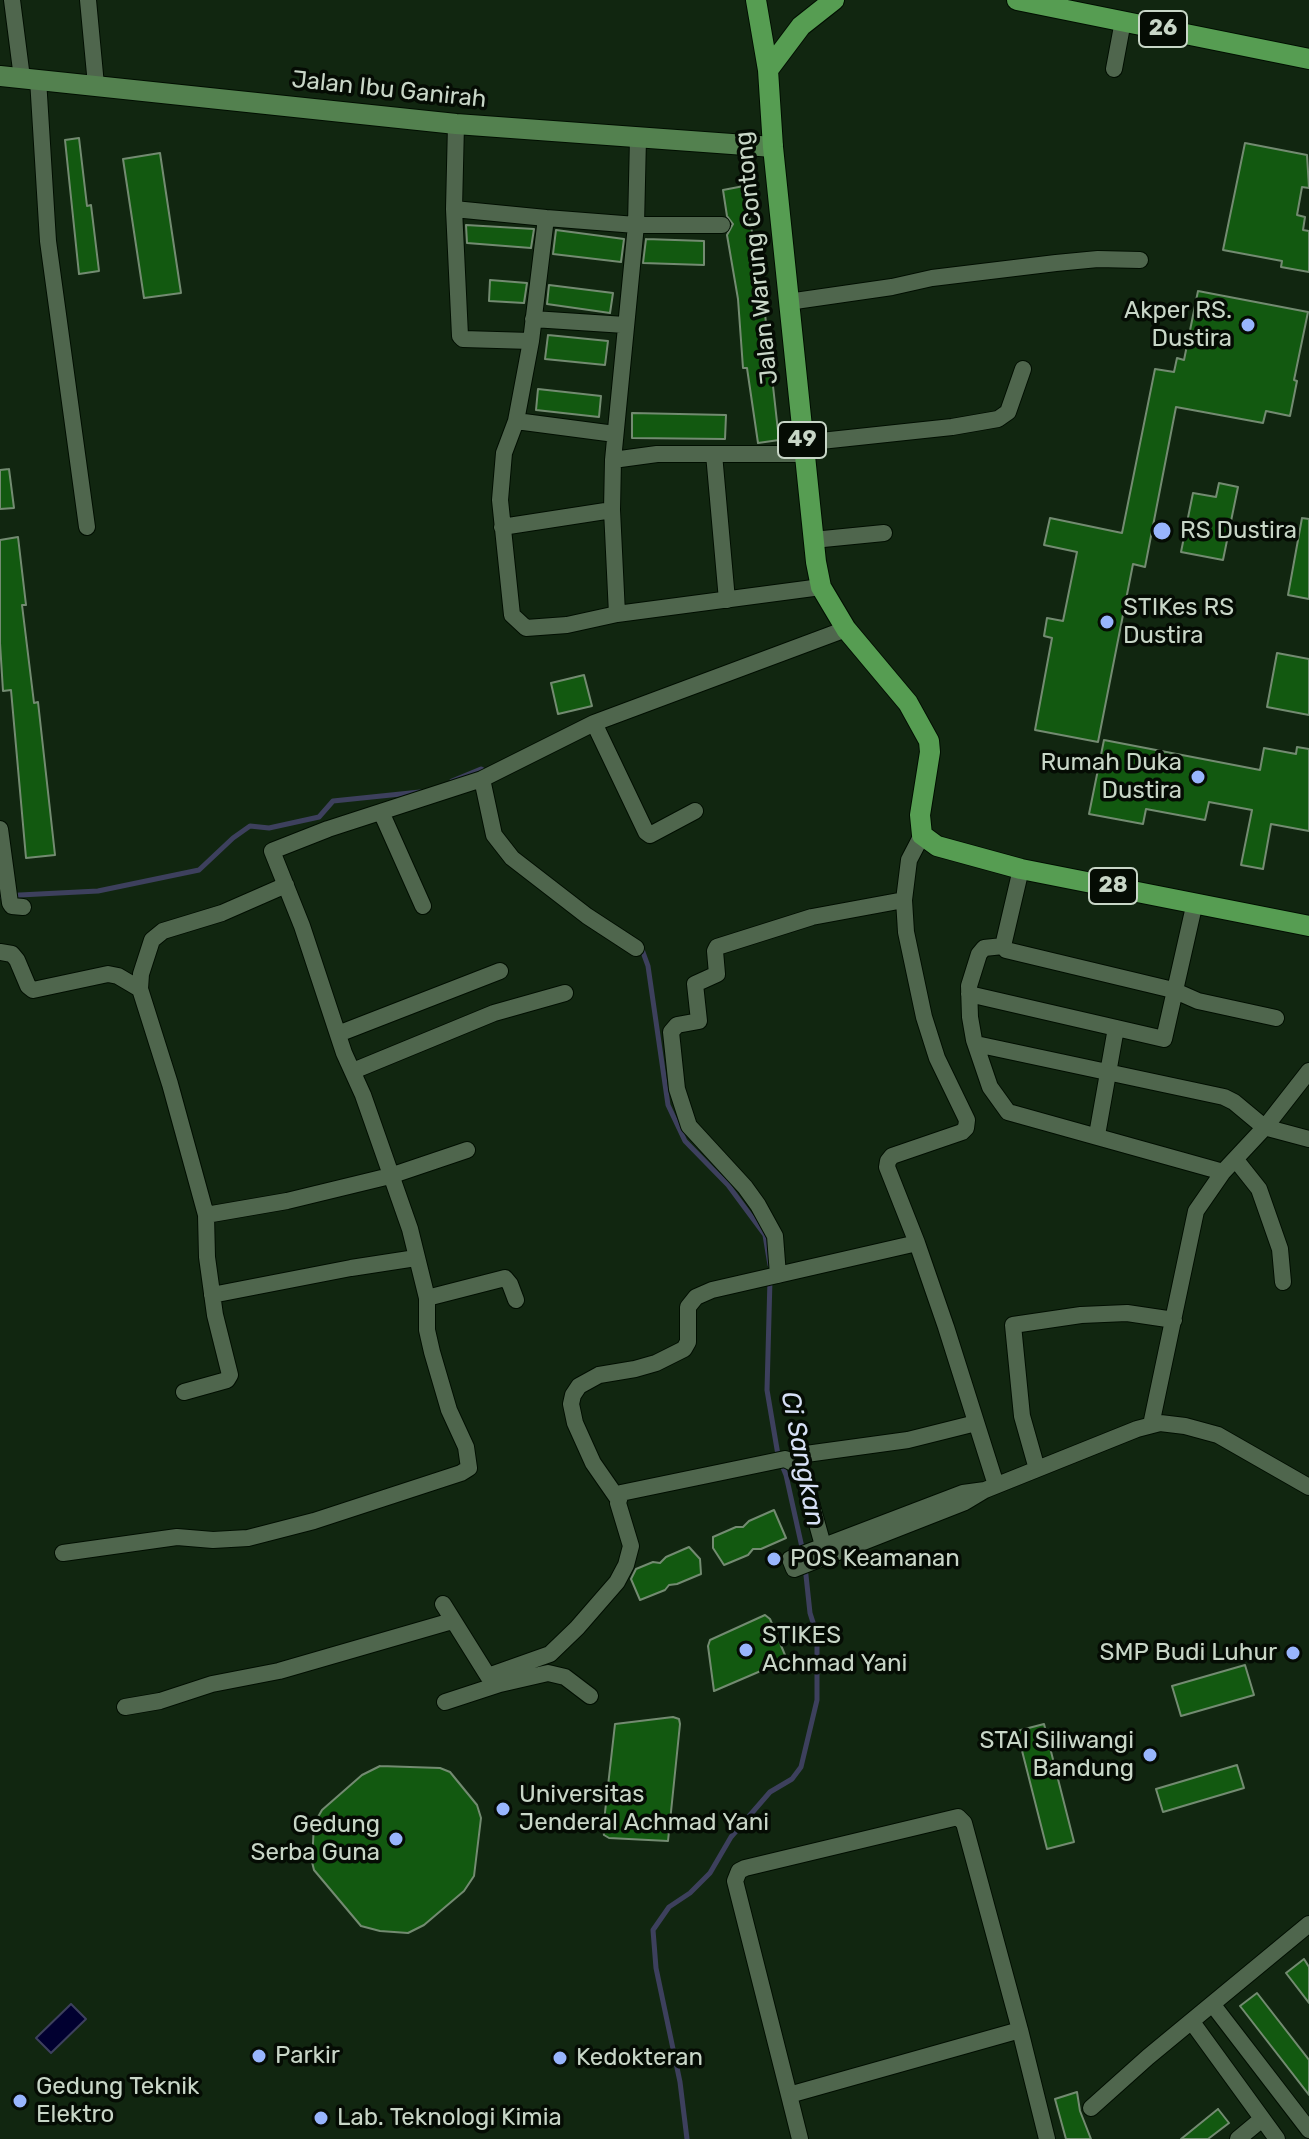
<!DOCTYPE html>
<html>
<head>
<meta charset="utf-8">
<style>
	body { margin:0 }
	canvas { display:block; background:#112610 }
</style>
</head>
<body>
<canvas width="1309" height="2139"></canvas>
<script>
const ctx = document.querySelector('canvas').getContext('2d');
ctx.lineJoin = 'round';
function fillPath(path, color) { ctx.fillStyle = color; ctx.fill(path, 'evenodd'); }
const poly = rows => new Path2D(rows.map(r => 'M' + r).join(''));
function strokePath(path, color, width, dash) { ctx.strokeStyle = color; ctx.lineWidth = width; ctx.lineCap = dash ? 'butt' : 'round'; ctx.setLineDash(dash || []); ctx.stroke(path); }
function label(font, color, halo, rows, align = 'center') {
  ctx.font = font + ' Rubik,sans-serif'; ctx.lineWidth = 7; ctx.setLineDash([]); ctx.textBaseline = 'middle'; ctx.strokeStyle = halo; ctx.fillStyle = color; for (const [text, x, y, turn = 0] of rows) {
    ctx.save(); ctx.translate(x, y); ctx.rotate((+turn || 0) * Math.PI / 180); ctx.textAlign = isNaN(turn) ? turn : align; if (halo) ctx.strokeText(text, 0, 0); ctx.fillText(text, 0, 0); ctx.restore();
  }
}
const water = poly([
	[71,2004,86,2019,51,2053,36,2038,71,2004]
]);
const stream = poly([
	[452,781,481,769,486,772],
	[0,896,98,891,199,870,233,838,250,826,269,828,319,817,333,801,420,792],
	[640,944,648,966,668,1105,685,1141,728,1185,765,1235,770,1265],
	[770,1279,767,1390,778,1455,786,1475,803,1552],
	[687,2139,680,2082,656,1968,653,1930,669,1907,690,1893,710,1873,731,1837,770,1792,792,1779,801,1767,817,1700,817,1635,810,1613,805,1566]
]);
const building = poly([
	[79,138,87,206,91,205,99,271,79,274,65,140,79,138],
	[1245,143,1307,155,1309,188,1302,187,1297,215,1305,217,1303,230,1309,231,1309,272,1281,267,1282,261,1223,250,1245,143],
	[160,153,181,293,144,298,123,159,160,153],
	[744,186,763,296,779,440,758,443,747,368,743,368,738,299,727,235,733,224,727,216,723,190,744,186],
	[466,225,534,229,531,248,467,243,466,225],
	[556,230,624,239,621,262,553,254,556,230],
	[646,239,704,241,704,265,643,263,646,239],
	[490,280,527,283,524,303,489,301,490,280],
	[549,285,613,293,610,313,547,304,549,285],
	[1198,291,1308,312,1294,380,1297,381,1290,416,1266,411,1263,423,1176,407,1145,567,1133,564,1098,742,1035,730,1052,638,1044,636,1047,618,1063,621,1077,552,1044,545,1050,518,1122,533,1155,369,1174,372,1177,358,1184,360,1198,291],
	[548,335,608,341,605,365,545,359,548,335],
	[538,389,601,396,599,417,536,410,538,389],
	[632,413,726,415,725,439,632,438,632,413],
	[9,469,14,508,0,509,0,470,9,469],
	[1219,483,1238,487,1223,560,1181,552,1193,493,1216,497,1219,483],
	[1302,518,1309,519,1309,599,1288,595,1302,518],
	[18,537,26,605,22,605,34,703,38,702,55,855,26,858,11,690,3,691,0,643,0,540,18,537],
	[1277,653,1309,659,1309,715,1267,707,1277,653],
	[584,675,592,706,558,714,551,683,584,675],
	[1104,740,1260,770,1264,748,1296,754,1297,747,1309,749,1309,831,1271,824,1263,869,1241,865,1252,810,1209,802,1205,820,1146,809,1143,824,1089,814,1104,740],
	[774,1510,786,1538,761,1549,753,1549,748,1555,724,1565,713,1548,713,1537,736,1527,743,1527,749,1521,774,1510],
	[689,1547,700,1559,701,1574,677,1584,669,1585,665,1590,640,1600,631,1579,636,1569,653,1562,660,1563,666,1557,689,1547],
	[765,1615,770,1619,785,1655,784,1661,714,1691,708,1646,710,1640,765,1615],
	[1245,1665,1254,1695,1181,1716,1172,1686,1245,1665],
	[673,1717,679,1719,680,1724,668,1841,609,1838,604,1835,603,1830,615,1724,673,1717],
	[1044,1724,1074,1842,1047,1849,1017,1731,1044,1724],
	[1237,1765,1244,1788,1163,1812,1156,1789,1237,1765],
	[380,1766,440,1768,450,1772,477,1805,481,1818,474,1876,464,1891,424,1925,408,1933,380,1931,361,1926,314,1870,312,1862,314,1824,322,1810,362,1775,380,1766],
	[1304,1959,1309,1967,1309,2003,1286,1973,1304,1959],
	[1257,1993,1309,2060,1309,2095,1240,2006,1257,1993],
	[1077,2092,1080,2111,1091,2139,1066,2139,1055,2099,1077,2092],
	[1218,2109,1229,2123,1208,2139,1181,2139,1218,2109]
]);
const street = poly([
	[12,0,22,78],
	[88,0,96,85],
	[1114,69,1123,21],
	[38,79,48,241,87,527],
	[456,124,454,209,546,218],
	[638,138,636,225,613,460,612,510,617,614,821,587],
	[454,209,460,336,463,339,531,341],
	[788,302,892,287,932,278,1056,263,1098,259,1140,260],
	[533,319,625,325],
	[516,421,504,453,500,500,512,615,526,628,567,625,617,614],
	[615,434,516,421,531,341,546,218,636,225,722,225],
	[802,443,952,427,998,419,1008,412,1023,369],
	[714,454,727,600],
	[613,460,657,454,803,454],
	[502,527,612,510],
	[813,540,884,533],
	[594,723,646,832,650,835,695,811],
	[482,779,494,835,512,858,587,916,636,948],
	[382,814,423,906],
	[0,829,10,903,12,906,23,907],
	[922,835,909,860,904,900,906,932,924,1017,937,1058,967,1120,966,1128,962,1132,892,1156,888,1161,887,1167,917,1243,946,1327,996,1485],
	[1003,946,1021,869],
	[0,952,12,954,17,960,28,986,33,990,108,974,118,976,140,989],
	[969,994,1164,1039,1195,902],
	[338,1034,500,971],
	[976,1044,1224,1097,1234,1102,1264,1127,1309,1139],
	[353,1071,494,1013,565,993],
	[1097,1135,1116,1028],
	[1236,1160,1259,1189,1280,1249,1283,1282],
	[1223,1172,1008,1112,990,1087,974,1040,970,1017,969,986,979,954,984,948,1003,946,1006,950,1173,990,1198,1001,1276,1018],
	[206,1215,287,1201,390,1176,467,1150],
	[778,1275,775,1236,758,1205,745,1187,689,1126,677,1089,671,1032,677,1025,699,1021,695,984,717,974,715,951,717,947,812,917,904,900],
	[212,1295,351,1268,416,1258],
	[427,1298,505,1278,510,1284,516,1300],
	[184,1392,227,1380,230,1375,215,1315,207,1257,206,1215,170,1084,140,989,141,974,152,940,163,931,222,913,286,885],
	[1151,1425,1196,1211,1223,1172,1266,1126,1309,1071],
	[796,1463,806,1454,908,1440,976,1423],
	[1037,1469,1022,1416,1013,1325,1081,1315,1127,1313,1174,1320],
	[985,1490,963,1493,790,1559,794,1569,965,1502,985,1490,1137,1429,1160,1423,1185,1426,1218,1435,1309,1487],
	[618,1499,593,1463,575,1423,571,1404,573,1395,579,1386,599,1375,635,1369,656,1363,684,1349,688,1342,688,1307,696,1297,712,1290,917,1243],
	[63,1553,177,1537,213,1540,248,1538,314,1521,461,1473,469,1468,466,1447,449,1410,432,1352,427,1330,427,1298,410,1229,363,1095,344,1053,302,926,272,851,328,829,482,779,594,723,846,629],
	[443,1604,488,1676,550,1654,577,1628,617,1582,626,1565,631,1546,618,1503,621,1493,785,1459,801,1467,826,1556],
	[445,1702,500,1684,548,1673,565,1677,590,1696],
	[125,1707,160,1701,212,1684,279,1671,452,1621],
	[1213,2005,1309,2130],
	[1192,2022,1277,2139],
	[789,2095,735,1881,739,1871,745,1868,958,1817,964,1823,1020,2030],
	[1091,2108,1148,2057,1309,1924],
	[800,2139,789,2095,1020,2030,1047,2139],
	[1238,2139,1262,2119]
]);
const secondary = poly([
	[0,76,456,124,773,147]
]);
const primary = poly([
	[756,0,768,70,773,147,816,562,821,587,846,629,908,703,929,741,930,752,920,815,922,835,937,846,1021,869,1309,926],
	[1017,0,1309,59],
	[768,70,801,26,834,0]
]);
const markers = [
	[1248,325,8,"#98b5fd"],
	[1162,531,10,"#98b5fd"],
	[1107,622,8,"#98b5fd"],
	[1198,777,8,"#98b5fd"],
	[774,1559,8,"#98b5fd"],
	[746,1650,8,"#98b5fd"],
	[1293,1653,8,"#98b5fd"],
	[1150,1755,8,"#98b5fd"],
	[503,1809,8,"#98b5fd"],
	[396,1839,8,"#98b5fd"],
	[259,2056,8,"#98b5fd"],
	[560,2058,8,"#98b5fd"],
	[20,2101,8,"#98b5fd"],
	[321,2118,8,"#98b5fd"]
];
const shields = [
	[1163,29,48],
	[802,440,48],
	[1113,886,48]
];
const shieldNames = [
	["26",1163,29],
	["49",802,440],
	["28",1113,886]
];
const streetNames = [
	["Jalan Ibu Ganirah",389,90,6],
	["Jalan Warung Contong",757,258,-96]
];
const poiNames = [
	["Akper RS.",1232,311,"right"],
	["Dustira",1232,339,"right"],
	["RS Dustira",1180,531],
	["STIKes RS",1123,608],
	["Dustira",1123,636],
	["Rumah Duka",1182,763,"right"],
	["Dustira",1182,791,"right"],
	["POS Keamanan",790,1559],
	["STIKES",762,1636],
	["Achmad Yani",762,1664],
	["SMP Budi Luhur",1277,1653,"right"],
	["STAI Siliwangi",1134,1741,"right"],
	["Bandung",1134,1769,"right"],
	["Universitas",519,1795],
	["Jenderal Achmad Yani",519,1823],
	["Gedung",380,1825,"right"],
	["Serba Guna",380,1853,"right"],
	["Parkir",275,2056],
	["Kedokteran",576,2058],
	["Gedung Teknik",36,2087],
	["Elektro",36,2115],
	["Lab. Teknologi Kimia",337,2118]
];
const waterNames = [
	["Ci Sangkan",802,1459,79]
];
fillPath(water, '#010030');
strokePath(water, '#3d405d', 2);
strokePath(stream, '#3d405d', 5);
fillPath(building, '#125910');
strokePath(building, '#738b71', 2);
strokePath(street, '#000e00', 18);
strokePath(secondary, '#000e00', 22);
strokePath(primary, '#000e00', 22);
strokePath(street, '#4f664d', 16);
strokePath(secondary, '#53814f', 20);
strokePath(primary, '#569d52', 20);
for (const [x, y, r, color] of markers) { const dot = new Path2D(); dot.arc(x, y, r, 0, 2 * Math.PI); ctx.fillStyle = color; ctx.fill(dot); strokePath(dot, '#050c04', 3); }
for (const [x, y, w] of shields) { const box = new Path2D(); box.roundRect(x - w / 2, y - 18, w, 36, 6); ctx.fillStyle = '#050c04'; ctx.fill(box); strokePath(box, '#c8d6c7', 2); }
label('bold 22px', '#c8d6c7', null, shieldNames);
label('24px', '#c8d6c7', '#050c04', streetNames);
label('24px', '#c8d6c7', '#050c04', poiNames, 'left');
label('italic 26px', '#d7e0f6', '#050c04', waterNames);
</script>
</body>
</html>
